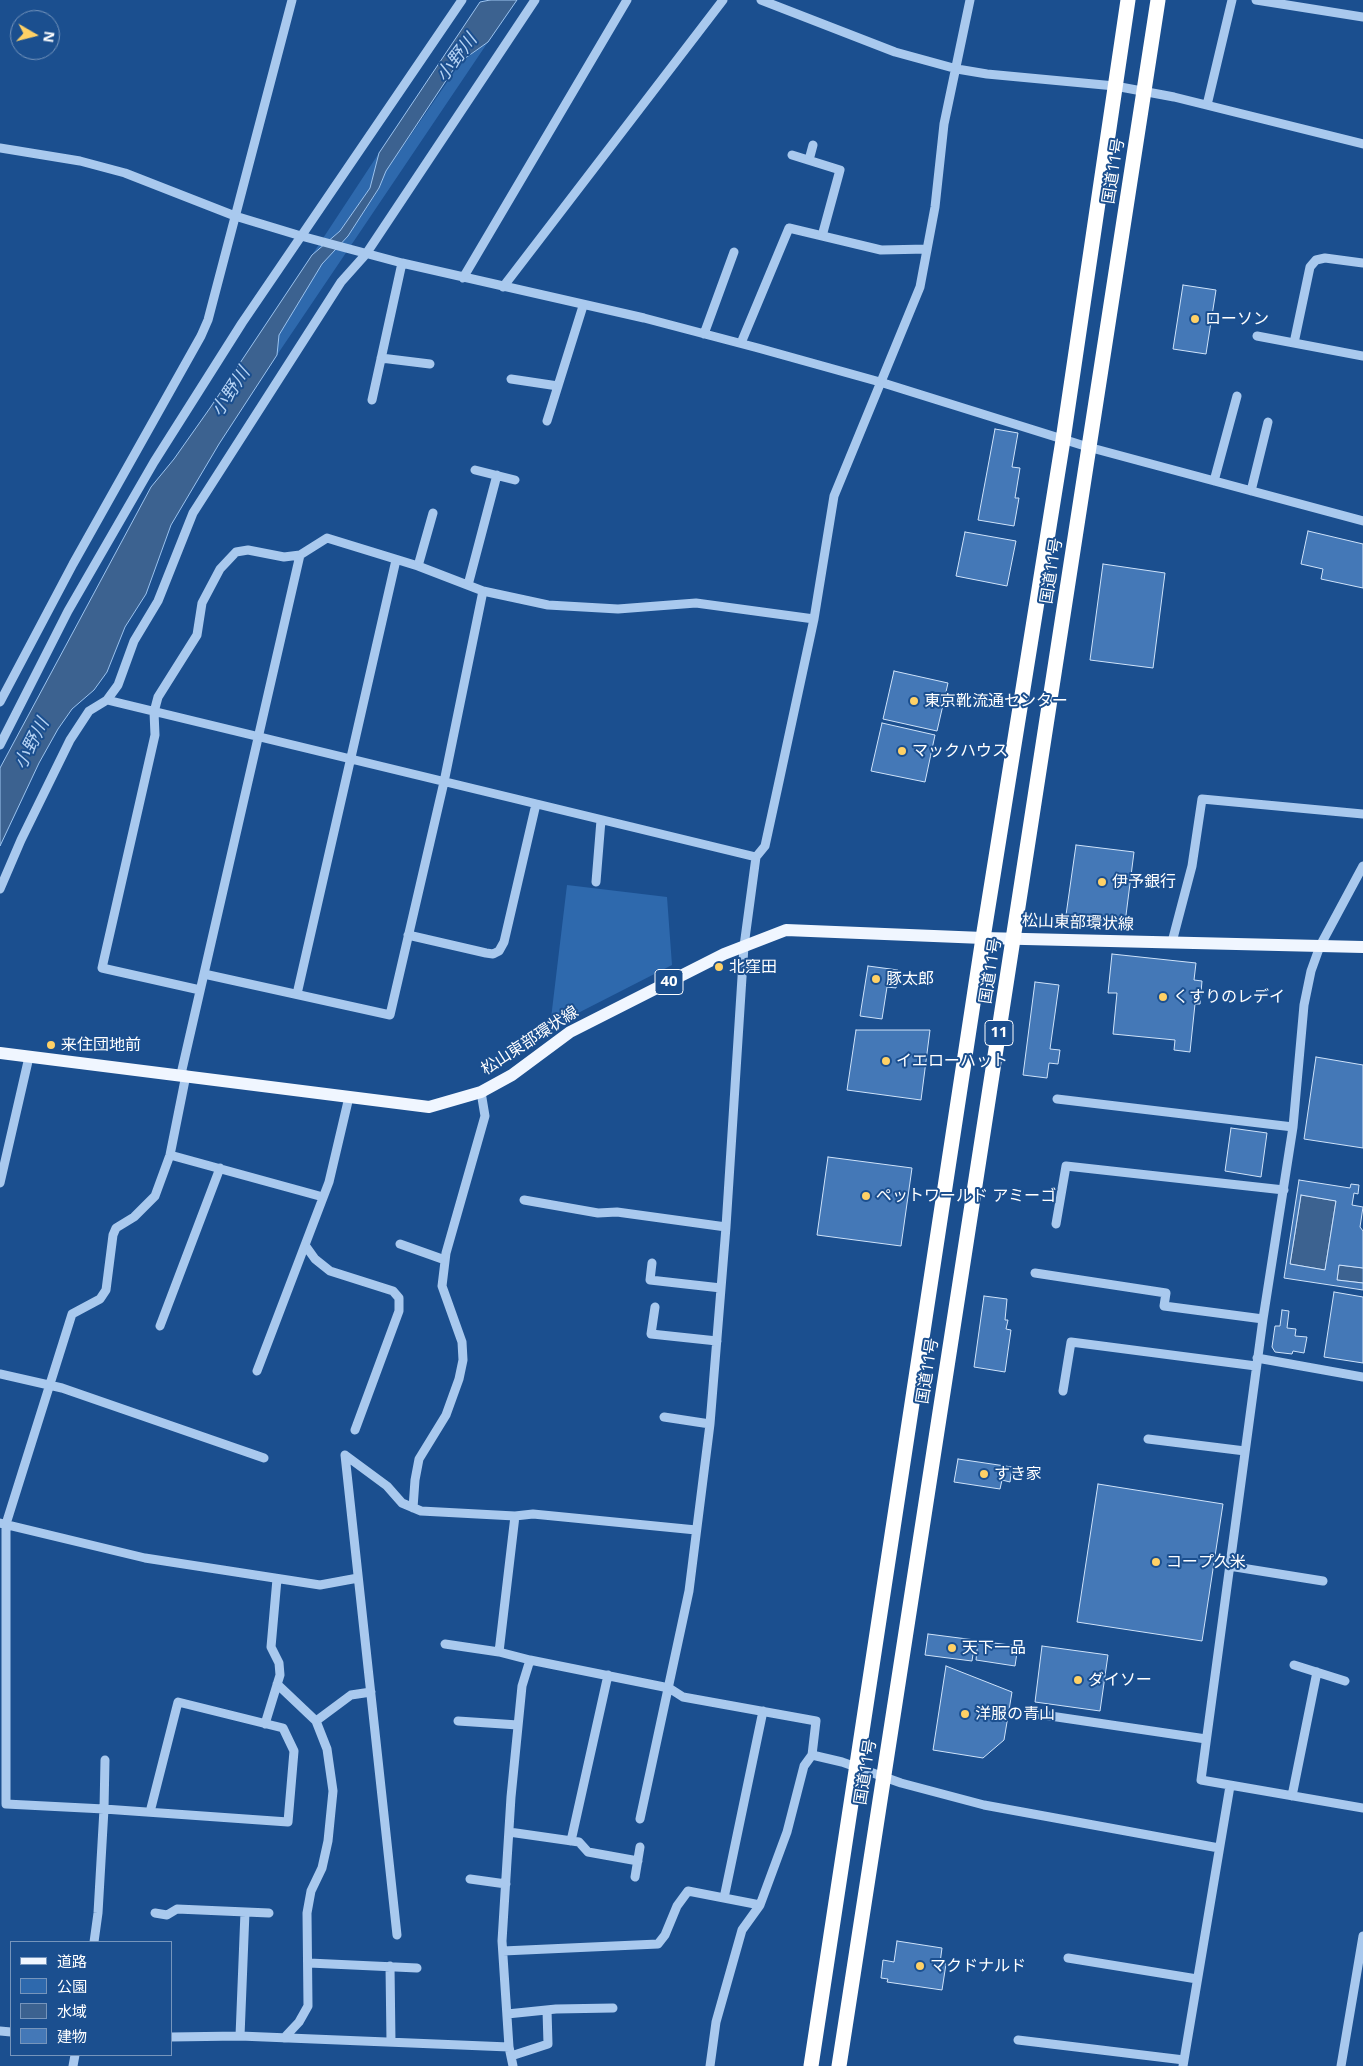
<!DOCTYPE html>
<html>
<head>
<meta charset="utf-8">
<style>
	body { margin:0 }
	#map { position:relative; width:1363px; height:2066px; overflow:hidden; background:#1b4f8f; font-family:"Open Sans","Noto Sans JP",sans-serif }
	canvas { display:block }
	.legend { position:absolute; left:10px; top:1941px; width:162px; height:115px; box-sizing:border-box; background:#1b4f8f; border:1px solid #7695bc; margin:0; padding:6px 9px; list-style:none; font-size:15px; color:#fff }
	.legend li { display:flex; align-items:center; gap:10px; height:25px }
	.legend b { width:25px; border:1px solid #7695bc }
	.north { position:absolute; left:10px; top:10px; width:50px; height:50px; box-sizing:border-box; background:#1b4f8f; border:1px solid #7695bc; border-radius:50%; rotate:98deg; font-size:14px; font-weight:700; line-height:20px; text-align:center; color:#fff }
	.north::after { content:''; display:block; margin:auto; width:18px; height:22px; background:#ffd166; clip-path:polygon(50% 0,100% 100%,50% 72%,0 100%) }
</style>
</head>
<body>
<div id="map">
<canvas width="1363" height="2066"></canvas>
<ul class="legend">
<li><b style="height:6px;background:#f0f6ff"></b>道路</li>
<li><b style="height:14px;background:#2e69ad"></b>公園</li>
<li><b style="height:14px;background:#3c6290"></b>水域</li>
<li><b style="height:14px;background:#4478b7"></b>建物</li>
</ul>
<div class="north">N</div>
</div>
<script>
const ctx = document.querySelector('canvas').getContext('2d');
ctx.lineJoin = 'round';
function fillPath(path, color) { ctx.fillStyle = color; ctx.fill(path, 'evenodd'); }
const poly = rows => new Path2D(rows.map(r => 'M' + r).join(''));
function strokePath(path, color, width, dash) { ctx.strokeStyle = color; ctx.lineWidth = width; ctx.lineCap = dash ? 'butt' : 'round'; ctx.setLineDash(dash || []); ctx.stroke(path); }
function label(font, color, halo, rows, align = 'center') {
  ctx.font = font + ' "Open Sans","Noto Sans JP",sans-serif'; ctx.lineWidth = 4; ctx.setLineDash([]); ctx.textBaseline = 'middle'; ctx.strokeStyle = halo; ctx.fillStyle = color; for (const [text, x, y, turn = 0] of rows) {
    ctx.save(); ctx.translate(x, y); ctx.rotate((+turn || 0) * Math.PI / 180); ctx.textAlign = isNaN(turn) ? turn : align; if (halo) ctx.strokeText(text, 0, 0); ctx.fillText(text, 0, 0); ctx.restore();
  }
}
const green = poly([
	[488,42,360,232,277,355,279,335,322,264,348,236,379,189,386,171,461,62],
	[379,153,370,188,340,231,312,255],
	[567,885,667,897,672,965,580,1012,549,1035]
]);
const water = poly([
	[490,0,517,0,488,42,457,64,386,171,379,188,348,236,322,264,279,335,277,355,219,444,171,525,146,594,125,627,107,672,94,690,72,709,58,729,39,763,0,846,0,768,151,487,174,459,210,408,312,255,340,231,370,188,379,153,480,2,490,0],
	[1301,1195,1336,1201,1325,1270,1290,1264,1301,1195],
	[1339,1265,1363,1268,1363,1283,1337,1280,1339,1265]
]);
const building = poly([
	[1183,285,1216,290,1206,354,1173,349,1183,285],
	[995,429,1018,433,1012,467,1020,468,1015,498,1019,498,1014,526,978,520,995,429],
	[1308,531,1363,544,1363,588,1321,579,1323,569,1301,564,1308,531],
	[965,532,1016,541,1007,586,956,576,965,532],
	[1103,564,1165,573,1153,668,1090,660,1103,564],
	[894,671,948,683,937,731,883,719,894,671],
	[882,723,935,735,925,782,871,771,882,723],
	[1076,845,1134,852,1125,923,1066,915,1076,845],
	[1112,954,1196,963,1194,980,1202,981,1200,1004,1195,1004,1190,1052,1174,1050,1175,1040,1113,1034,1117,993,1108,993,1112,954],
	[868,966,898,970,896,988,887,987,882,1019,860,1016,868,966],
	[1035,982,1059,985,1050,1049,1060,1050,1058,1064,1049,1063,1047,1078,1023,1075,1035,982],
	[856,1030,930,1030,921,1100,847,1090,856,1030],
	[1316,1057,1363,1065,1363,1148,1304,1139,1316,1057],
	[1231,1128,1267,1133,1261,1177,1225,1171,1231,1128],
	[828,1157,912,1168,901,1246,817,1235,828,1157],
	[1299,1180,1350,1188,1351,1184,1359,1185,1358,1194,1354,1193,1352,1205,1363,1207,1360,1227,1363,1231,1363,1268,1339,1265,1337,1280,1363,1283,1363,1290,1284,1278,1299,1180],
	[1301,1195,1336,1201,1325,1270,1290,1264,1301,1195],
	[1334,1292,1363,1297,1363,1363,1324,1357,1334,1292],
	[984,1296,1007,1299,1005,1320,1008,1320,1006,1329,1011,1330,1005,1372,974,1367,984,1296],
	[1282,1310,1289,1311,1287,1328,1296,1329,1295,1336,1307,1337,1304,1353,1293,1351,1292,1354,1275,1352,1272,1347,1275,1326,1280,1326,1282,1310],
	[958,1459,1012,1467,1010,1482,1002,1480,1000,1489,954,1482,958,1459],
	[1098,1484,1223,1504,1202,1641,1077,1622,1098,1484],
	[928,1634,975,1640,972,1661,925,1655,928,1634],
	[978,1641,1018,1646,1015,1666,976,1660,978,1641],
	[1042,1646,1108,1655,1100,1711,1035,1702,1042,1646],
	[946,1666,1012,1692,1004,1740,983,1758,933,1750,946,1666],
	[897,1941,942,1948,940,1963,946,1964,942,1990,887,1982,888,1979,881,1978,883,1960,894,1962,897,1941]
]);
const minor = poly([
	[761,0,895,52,957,69,987,74,1115,86,1174,97,1363,144],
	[1256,0,1363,17],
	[1207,105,1232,0],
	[0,148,80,161,125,173,235,216,301,236,402,263,644,318,758,348,880,382,1088,447,1363,521],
	[792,155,840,170,822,236],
	[809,160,813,145],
	[463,278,627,0],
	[503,287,723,0],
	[704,334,734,252],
	[1257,336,1363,356],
	[741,343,789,228,881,250,927,249],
	[1294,343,1310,267,1316,260,1325,258,1363,263],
	[381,358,430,364],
	[511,379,558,386],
	[372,400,402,263],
	[547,421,583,306],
	[475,470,515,480],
	[1214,481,1237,396],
	[1251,491,1268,422],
	[418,566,433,513],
	[468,585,497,475],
	[107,700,756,857],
	[0,702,73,564,201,336,208,320,292,0],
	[0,745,68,611,154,462,242,323,462,0],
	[1363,866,1320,946,1311,971,1304,1005,1293,1127,1263,1319,1201,1780,1363,1808],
	[596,882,601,820],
	[0,889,21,840,70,740,89,711,107,700,118,685,134,641,158,601,193,513,341,282,366,254,535,0],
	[408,935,486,953,493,954,499,951,504,942,536,804],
	[1172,942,1192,866,1202,799,1363,814],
	[204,974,390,1015,444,782,483,591],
	[200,990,102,968,155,735,154,712,158,697,197,635,202,603,220,569,236,552,248,550,284,557,300,555,327,538,418,566,483,591,548,605,618,609,696,603,814,619],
	[297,994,396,560],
	[181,1074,300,555],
	[1057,1099,1293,1127],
	[170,1155,323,1197],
	[0,1183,29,1057],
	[524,1200,598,1213,617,1212,726,1227],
	[1056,1224,1066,1166,1284,1190],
	[400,1244,445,1260],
	[305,1245,315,1259,330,1271,393,1291,399,1298,399,1311,355,1430],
	[652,1263,650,1280,721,1288],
	[1035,1273,1166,1293,1164,1306,1263,1319],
	[655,1307,651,1334,717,1341],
	[160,1326,220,1168],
	[1257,1358,1363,1377],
	[257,1371,329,1182,349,1097],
	[0,1374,62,1388,264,1458],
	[1063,1391,1071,1342,1256,1366],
	[664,1417,710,1424],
	[1148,1439,1245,1451],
	[345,1455,397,1935],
	[345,1455,387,1486,402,1503,421,1511,515,1516,533,1514,696,1530],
	[413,1508,415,1480,419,1459,446,1415,459,1379,463,1360,462,1342,442,1286,446,1253,485,1116,481,1092],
	[0,1523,145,1558,320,1585,358,1578],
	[1229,1566,1323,1581],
	[445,1644,499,1652,530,1660],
	[499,1652,515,1516],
	[1294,1665,1345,1681],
	[277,1684,316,1721,327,1749,333,1791,328,1841,322,1868,311,1891,307,1913,308,2006,299,2022,284,2038],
	[1030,1713,1206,1739],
	[316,1721,351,1695,371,1692],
	[458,1721,518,1725],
	[265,1724,280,1675,279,1663,271,1647,277,1579],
	[105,1760,104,1809,288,1822,294,1751,283,1728,178,1702,150,1812],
	[1292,1796,1317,1672],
	[640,1819,689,1591,710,1424,726,1227,744,946,756,857,765,846,780,777,814,619,834,496,920,287,935,207,944,124,970,0],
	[509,1832,579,1842,588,1852,638,1861],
	[571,1841,608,1675],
	[635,1877,640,1847],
	[470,1879,506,1884],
	[724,1898,763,1711],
	[155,1913,167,1915,177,1909,269,1913],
	[94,1942,98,1913,104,1809,6,1804,6,1524,72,1314,100,1299,106,1290,113,1235,116,1228,134,1217,155,1196,170,1155,186,1075],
	[503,1951,658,1944,665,1935,677,1906,688,1891,760,1905],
	[1068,1958,1197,1979],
	[309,1963,417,1968],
	[390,1966,391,2042],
	[507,2014,556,2009,613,2008],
	[0,2031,11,2032],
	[240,2036,245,1912],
	[171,2037,240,2036,509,2047],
	[1018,2040,1184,2060],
	[511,2056,548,2044,547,2010],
	[73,2066,75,2055],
	[513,2066,509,2047,502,1941,511,1797,522,1686,530,1660,669,1688,683,1697,816,1721,812,1755,842,1762,901,1783,984,1805,1219,1848],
	[710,2066,716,2022,742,1930,760,1905,787,1832,804,1766,812,1755],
	[1183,2066,1230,1786],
	[1341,2066,1363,1936]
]);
const major = poly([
	[0,1053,429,1107,481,1092,512,1075,570,1032,724,954,786,930,983,938,1363,947]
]);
const highway = poly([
	[811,2066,983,938,1063,440,1128,0],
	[839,2066,1158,0]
]);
const markers = [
	[1195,319,5,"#ffd166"],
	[914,701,5,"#ffd166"],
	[902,751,5,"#ffd166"],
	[1102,882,5,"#ffd166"],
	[719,967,5,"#ffd166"],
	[876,979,5,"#ffd166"],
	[1163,997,5,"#ffd166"],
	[51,1045,5,"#ffd166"],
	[886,1061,5,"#ffd166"],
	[866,1196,5,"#ffd166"],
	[984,1474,5,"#ffd166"],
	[1156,1562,5,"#ffd166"],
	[952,1648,5,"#ffd166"],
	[1078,1680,5,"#ffd166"],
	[965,1714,5,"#ffd166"],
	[920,1966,5,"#ffd166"]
];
const shields = [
	[669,982,28],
	[999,1033,28]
];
const shieldNames = [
	["40",669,982],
	["11",999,1033]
];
const streetNames = [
	["国道11号",1114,171,-81],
	["国道11号",1052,571,-81],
	["松山東部環状線",1078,923,2],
	["国道11号",991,971,-81],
	["松山東部環状線",530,1041,-33],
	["国道11号",928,1371,-81],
	["国道11号",866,1772,-81]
];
const poiNames = [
	["ローソン",1205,319],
	["東京靴流通センター",924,701],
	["マックハウス",912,751],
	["伊予銀行",1112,882],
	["北窪田",729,967],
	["豚太郎",886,979],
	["くすりのレデイ",1173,997],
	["来住団地前",61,1045],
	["イエローハット",896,1061],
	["ペットワールド アミーゴ",876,1196],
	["すき家",994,1474],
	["コープ久米",1166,1562],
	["天下一品",962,1648],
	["ダイソー",1088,1680],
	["洋服の青山",975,1714],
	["マクドナルド",930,1966]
];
const waterNames = [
	["小野川",457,58,-53],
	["小野川",231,392,-57],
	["小野川",32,744,-63]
];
fillPath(green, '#2e69ad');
fillPath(water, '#3c6290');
strokePath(water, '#9cc4f0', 1);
fillPath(building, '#4478b7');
strokePath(building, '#cfe3fa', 1);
strokePath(minor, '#a9c9ee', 9);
strokePath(major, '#f0f6ff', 12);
strokePath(highway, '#fff', 15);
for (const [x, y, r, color] of markers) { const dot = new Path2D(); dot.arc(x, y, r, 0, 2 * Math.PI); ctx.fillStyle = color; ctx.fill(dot); strokePath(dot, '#1b4f8f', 2); }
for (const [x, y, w] of shields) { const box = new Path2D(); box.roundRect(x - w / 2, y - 12.5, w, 25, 4); ctx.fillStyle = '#1b4f8f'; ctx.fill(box); strokePath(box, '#fff', 1); }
label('bold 15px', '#fff', null, shieldNames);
label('16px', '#fff', '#1b4f8f', streetNames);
label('16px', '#fff', '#1b4f8f', poiNames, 'left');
label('italic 18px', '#b5d3f5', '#1b4f8f', waterNames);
</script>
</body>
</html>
